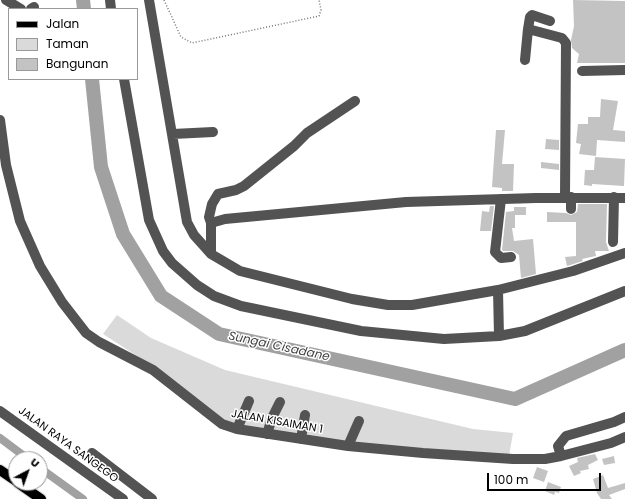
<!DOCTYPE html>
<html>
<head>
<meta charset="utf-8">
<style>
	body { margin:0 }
	#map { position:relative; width:625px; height:499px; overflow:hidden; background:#fff; font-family:Poppins,sans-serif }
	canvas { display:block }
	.legend { position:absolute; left:8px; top:8px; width:130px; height:72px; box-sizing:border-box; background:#fff; border:1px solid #999; margin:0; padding:5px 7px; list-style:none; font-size:12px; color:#000 }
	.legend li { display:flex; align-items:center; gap:8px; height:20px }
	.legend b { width:20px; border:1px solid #999 }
	.north { position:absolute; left:8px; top:451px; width:40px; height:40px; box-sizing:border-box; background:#fff; border:1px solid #999; border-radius:50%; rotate:41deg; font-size:11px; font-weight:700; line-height:16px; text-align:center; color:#000 }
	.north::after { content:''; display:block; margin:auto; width:14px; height:18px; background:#000; clip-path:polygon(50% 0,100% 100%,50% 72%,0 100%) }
	.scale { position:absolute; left:487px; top:473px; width:114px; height:18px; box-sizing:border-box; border:2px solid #000; border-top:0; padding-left:5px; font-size:12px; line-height:14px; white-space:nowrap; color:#000; -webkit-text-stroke:3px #fff; paint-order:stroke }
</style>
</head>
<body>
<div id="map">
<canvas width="625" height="499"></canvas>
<ul class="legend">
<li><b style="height:5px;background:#000"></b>Jalan</li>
<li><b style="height:11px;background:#dadada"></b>Taman</li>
<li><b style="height:11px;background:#c3c3c3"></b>Bangunan</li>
</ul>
<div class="north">U</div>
<div class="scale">100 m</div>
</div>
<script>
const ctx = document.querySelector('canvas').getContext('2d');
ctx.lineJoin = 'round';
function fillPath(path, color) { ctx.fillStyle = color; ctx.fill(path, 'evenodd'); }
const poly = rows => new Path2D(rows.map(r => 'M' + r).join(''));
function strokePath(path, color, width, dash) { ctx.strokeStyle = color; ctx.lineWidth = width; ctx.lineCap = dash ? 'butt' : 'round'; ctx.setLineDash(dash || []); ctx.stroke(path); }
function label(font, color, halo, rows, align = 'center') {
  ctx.font = font + ' Poppins,sans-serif'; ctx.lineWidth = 3; ctx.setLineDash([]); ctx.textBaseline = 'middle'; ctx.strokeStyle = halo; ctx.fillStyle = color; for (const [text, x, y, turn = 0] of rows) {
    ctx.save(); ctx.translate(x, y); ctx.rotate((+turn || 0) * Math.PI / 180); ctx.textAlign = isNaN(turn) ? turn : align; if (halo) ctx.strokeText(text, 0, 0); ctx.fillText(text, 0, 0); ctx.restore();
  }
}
const green = poly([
	[117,315,151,338,225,370,473,429,513,433,508,462,229,431,154,367,103,334]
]);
const canal = poly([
	[0,438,28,459],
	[40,468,83,499]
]);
const river = poly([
	[83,0,84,9],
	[92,79,101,167,123,234,161,296,219,334,515,399,625,350]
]);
const building = poly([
	[573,0,625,1,625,63,577,63,579,54,572,48,571,40,574,26],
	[601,99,618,101,613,130,625,131,625,142,597,140,596,156,579,154,581,144,576,143,578,124,588,124,588,117,600,117],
	[496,130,505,130,502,164,514,164,513,191,502,191,502,188,492,187],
	[546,139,559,140,559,150,545,149],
	[595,157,625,159,624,186,592,184,592,186,584,185,585,170,594,170],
	[541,162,559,164,559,170,541,168],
	[578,204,607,204,606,242,609,251,595,251,596,256,582,259,583,261,567,266,565,257,576,256,576,222,547,222,547,212,566,213,571,215,577,212],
	[490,206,494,206,491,231,480,231,482,211,489,212],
	[514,207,526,207,526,215,515,215,515,228,512,228,514,241,533,239,536,274,521,278,519,255,513,251,503,251,502,250,506,212,514,211],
	[595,454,598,460,588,465,589,469,580,471,581,473,574,476,569,466,578,462,577,458],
	[614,456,615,463,604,465,602,459],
	[537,467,548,471,544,482,533,478],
	[603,475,608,488,625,483,625,489,609,495,612,499,601,499,597,493,593,479],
	[548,482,561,487,559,493,555,492,554,495,545,491]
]);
const path = poly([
	[164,0,181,37,192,43,319,16,321,10,319,0]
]);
const minor = poly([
	[6,0,21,9],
	[110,0,111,9],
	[149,0,187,222,194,235,211,254,240,271,352,299,388,305,412,305,498,290,573,271,625,253],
	[31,9,34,7],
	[528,29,530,17,532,15,550,21],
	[525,60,528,29,562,38,566,43,565,197],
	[582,71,625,70],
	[124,79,149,220,163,251,172,263,197,285,214,296,241,306,361,331,444,339,499,336,525,331,625,291],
	[0,120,6,165,20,221,40,266,62,302,86,333,99,342,153,370,222,424,237,429,348,446,423,453,513,459,545,459,561,456,611,443,625,437],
	[173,134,213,132],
	[571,197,571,209],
	[501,199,495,252,501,258,511,257],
	[211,223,209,217,212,204,218,194,236,190,244,186,294,146,307,133,355,101],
	[613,242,614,197],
	[211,254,211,223,225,219,406,202,536,198,625,198],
	[498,290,499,336],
	[0,411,123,499],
	[237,429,249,401],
	[267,434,272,418,280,402],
	[301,439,305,415],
	[348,446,359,421],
	[92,453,152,499],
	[561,456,558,446,566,436,614,422,625,417]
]);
const major = poly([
	[0,470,16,481],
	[18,483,41,499]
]);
const streetNames = [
	["JALAN KISAIMAN 1",277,422,10],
	["JALAN RAYA SANGEGO",68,445,36]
];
const waterNames = [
	["Sungai Cisadane",279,347,12]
];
fillPath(green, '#dadada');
strokePath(canal, '#a1a1a1', 8);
strokePath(river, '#a1a1a1', 14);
fillPath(building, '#c3c3c3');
strokePath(major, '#dbdbdb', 12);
strokePath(path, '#757575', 1.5, [1, 2]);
strokePath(minor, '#535353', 10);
strokePath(major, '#000', 10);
label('11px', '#000', '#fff', streetNames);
label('italic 12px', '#424242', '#fff', waterNames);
</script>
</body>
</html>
